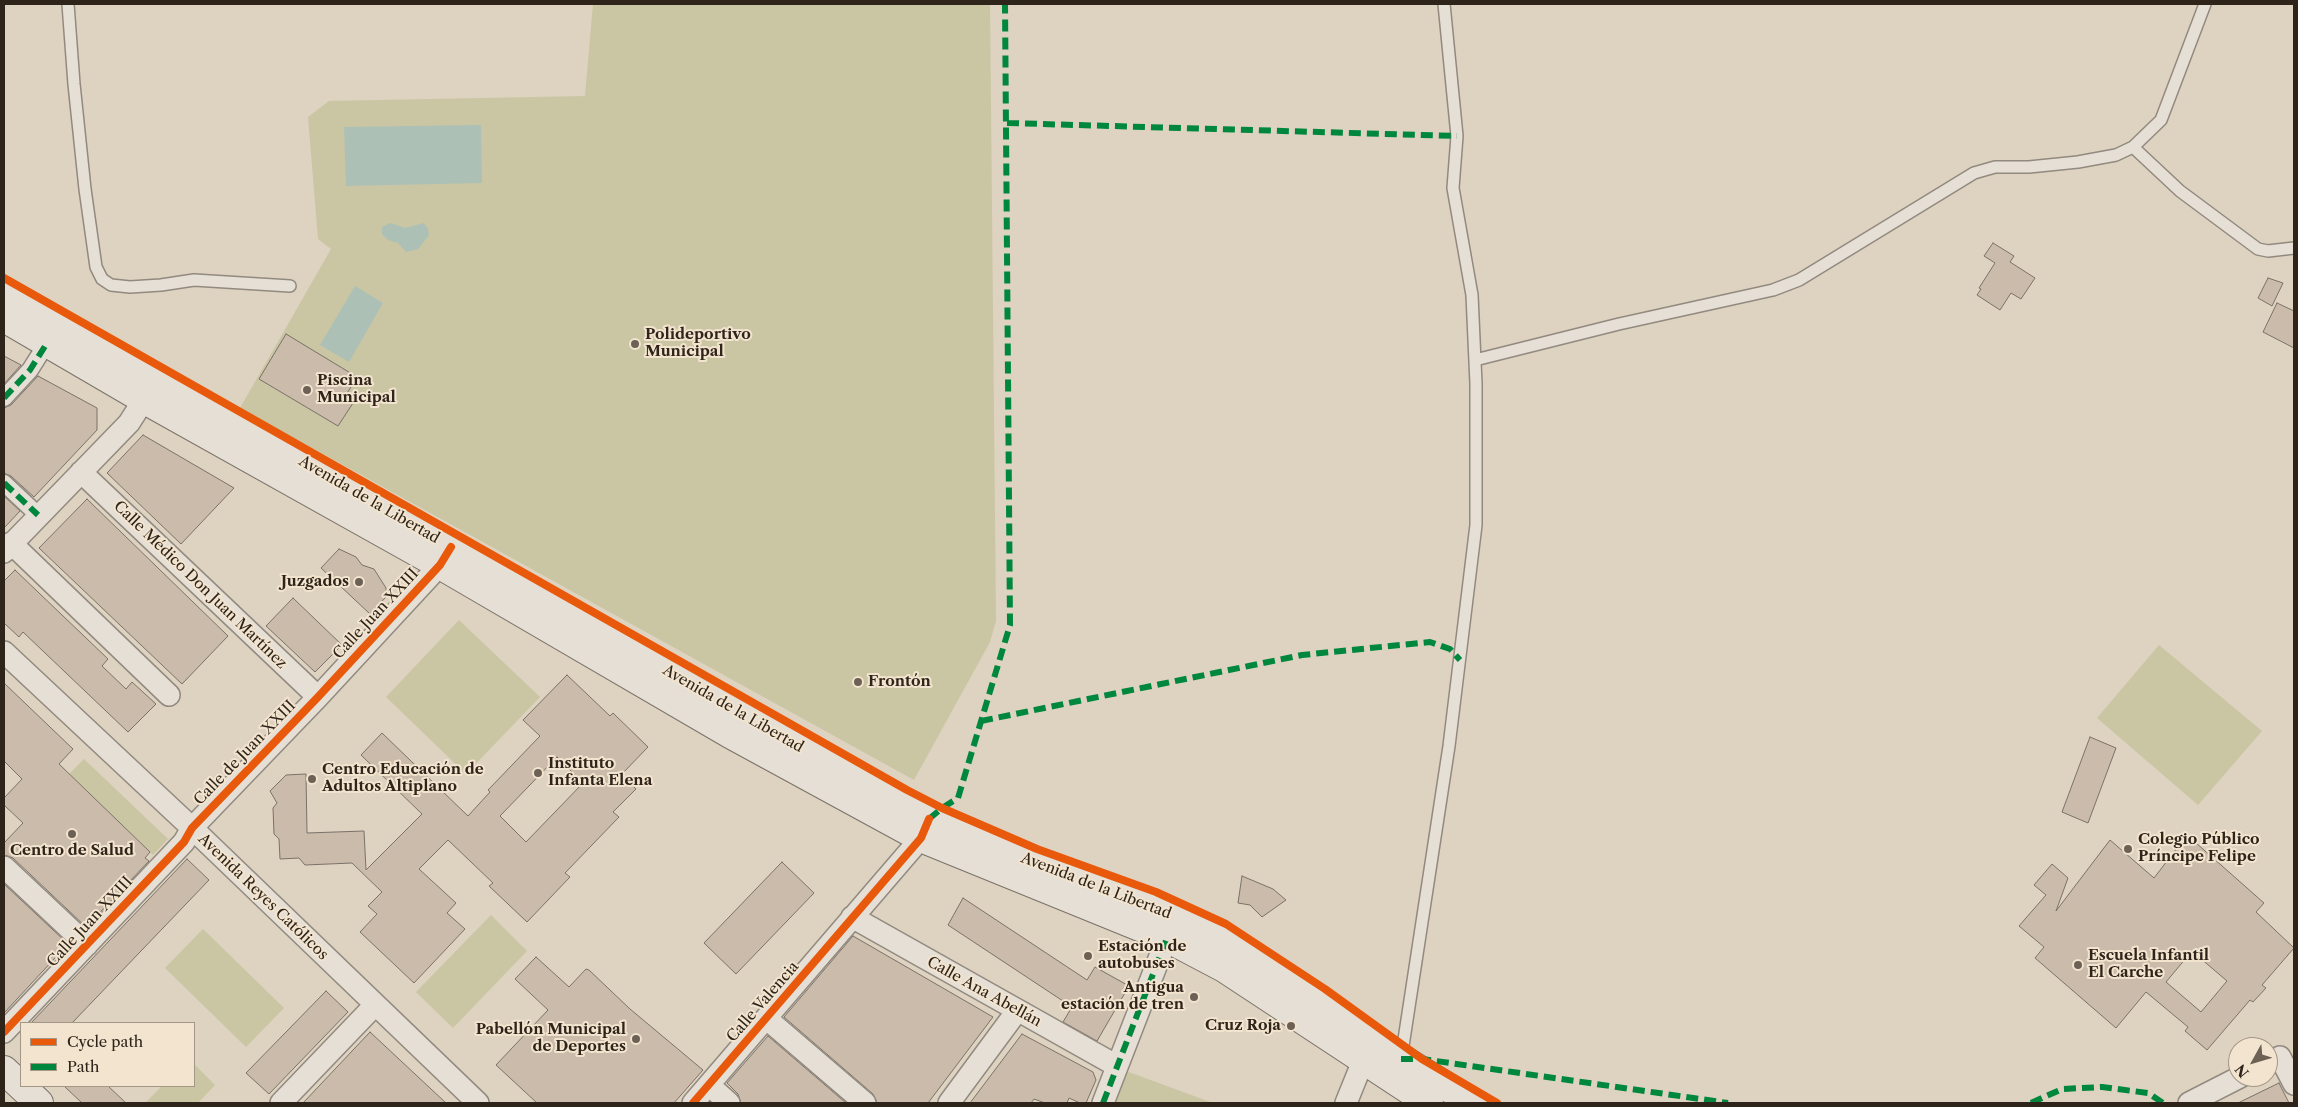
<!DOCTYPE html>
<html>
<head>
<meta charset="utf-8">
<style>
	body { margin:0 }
	#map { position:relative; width:2298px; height:1107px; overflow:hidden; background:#ded2c0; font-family:"Libre Caslon Text",serif }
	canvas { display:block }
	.frame { position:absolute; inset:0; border:5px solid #2e241a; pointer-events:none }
	.legend { position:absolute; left:20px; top:1022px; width:175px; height:65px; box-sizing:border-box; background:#f2e4ce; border:1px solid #a49786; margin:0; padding:6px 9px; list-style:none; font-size:15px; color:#2e241a }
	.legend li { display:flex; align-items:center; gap:10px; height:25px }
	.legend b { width:25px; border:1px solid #a49786 }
	.north { position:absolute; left:2228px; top:1037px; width:50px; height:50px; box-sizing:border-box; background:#f2e4ce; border:1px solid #a49786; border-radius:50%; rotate:231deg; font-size:14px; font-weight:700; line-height:20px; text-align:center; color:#2e241a }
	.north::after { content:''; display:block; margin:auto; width:18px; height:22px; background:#6c6154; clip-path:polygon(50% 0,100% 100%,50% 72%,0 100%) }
</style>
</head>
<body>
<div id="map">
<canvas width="2298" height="1107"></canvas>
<div class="frame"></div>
<ul class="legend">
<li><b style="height:6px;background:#e8590c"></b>Cycle path</li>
<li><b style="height:6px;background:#00873e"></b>Path</li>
</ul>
<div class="north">N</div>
</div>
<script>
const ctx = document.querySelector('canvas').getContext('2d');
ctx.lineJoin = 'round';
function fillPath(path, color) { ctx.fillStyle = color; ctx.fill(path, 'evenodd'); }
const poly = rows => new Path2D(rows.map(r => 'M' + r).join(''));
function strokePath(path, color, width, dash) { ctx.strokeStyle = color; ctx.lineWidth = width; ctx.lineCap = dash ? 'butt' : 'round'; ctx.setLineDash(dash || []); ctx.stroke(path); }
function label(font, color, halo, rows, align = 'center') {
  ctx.font = font + ' "Libre Caslon Text",serif'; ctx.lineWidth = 4; ctx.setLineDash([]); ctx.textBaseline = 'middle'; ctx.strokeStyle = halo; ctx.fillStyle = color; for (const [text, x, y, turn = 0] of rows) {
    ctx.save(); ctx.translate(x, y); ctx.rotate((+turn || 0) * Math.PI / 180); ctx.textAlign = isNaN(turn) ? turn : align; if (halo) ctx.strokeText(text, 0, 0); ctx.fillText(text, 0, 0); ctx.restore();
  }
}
const green = poly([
	[593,4,990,4,996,621,990,642,914,780,240,408,331,249,318,239,308,117,329,101,585,96],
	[459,620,540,697,466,774,386,697],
	[2159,645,2262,731,2198,805,2097,718],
	[84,759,168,839,153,855,69,774],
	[491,915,527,951,453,1028,416,992],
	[203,929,284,1008,246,1047,165,968],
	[194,1064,215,1085,198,1103,145,1103,162,1086,194,1086],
	[1126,1071,1213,1103,1113,1103]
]);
const water = poly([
	[481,125,482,183,346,186,344,127],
	[390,223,405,228,424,223,428,229,429,235,418,249,406,252,398,243,388,240,382,234,382,227],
	[355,286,383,303,349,362,320,345]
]);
const building = poly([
	[1993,243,2014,256,2010,262,2035,278,2021,299,2011,293,2000,310,1977,295,1981,289,1979,288,1995,263,1984,256,1993,243],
	[2268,278,2283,283,2272,306,2258,298,2268,278],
	[2277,303,2294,311,2294,348,2263,332,2277,303],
	[286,334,357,377,346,395,355,400,338,426,259,379,286,334],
	[4,356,21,365,4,384,4,356],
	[38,376,97,408,97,430,34,497,11,476,4,473,4,408,11,405,38,376],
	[143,435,234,488,181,544,107,473,143,435],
	[4,496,20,511,4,528,4,496],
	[87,499,228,636,182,684,39,548,87,499],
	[339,549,356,557,362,565,374,569,386,588,386,597,370,614,321,568,339,549],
	[15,570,108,659,102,666,126,689,132,682,156,704,128,732,23,632,19,637,4,623,4,581,15,570],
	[293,598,342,645,315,672,266,626,293,598],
	[567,675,610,716,613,713,648,747,621,775,636,789,613,812,619,817,565,873,570,877,527,922,489,886,493,883,448,840,419,869,456,903,447,913,465,929,414,983,360,932,377,914,368,906,382,892,352,863,305,865,299,858,280,859,279,839,274,834,273,808,277,803,270,791,286,775,306,774,307,833,364,831,366,870,422,814,361,755,382,733,468,816,490,792,488,790,540,736,523,720,567,675],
	[557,757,583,783,526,842,500,816,557,757],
	[4,683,73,749,59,764,150,852,145,858,149,861,86,927,13,858,4,855,4,843,23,823,4,805,4,798,22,779,4,761,4,683],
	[2090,737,2116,748,2088,823,2062,812,2090,737],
	[2187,835,2264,903,2256,912,2294,948,2262,985,2266,988,2253,1002,2250,1000,2207,1050,2185,1031,2188,1027,2146,992,2116,1028,2035,958,2044,947,2019,926,2046,895,2034,885,2052,864,2068,878,2056,911,2110,840,2154,878,2187,835],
	[2192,951,2227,981,2201,1012,2166,982,2192,951],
	[187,859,209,880,72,1023,31,1023,187,859],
	[782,862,814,893,736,974,704,943,782,862],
	[1242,876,1273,889,1286,900,1262,917,1250,905,1238,903,1242,876],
	[4,884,68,944,4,1013,4,884],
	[963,898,1087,980,1095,967,1129,986,1097,1041,1063,1022,1072,1007,948,925,963,898],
	[853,936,993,1017,928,1103,877,1103,873,1094,784,1017,853,936],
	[536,957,569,987,586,969,589,970,630,1009,703,1070,674,1103,537,1103,496,1065,548,1010,515,979,536,957],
	[326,991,348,1012,269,1094,246,1073,326,991],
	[370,1032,446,1103,303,1103,370,1032],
	[1022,1034,1093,1072,1096,1080,1086,1103,1080,1103,1069,1098,1067,1103,1045,1103,1034,1099,1031,1103,970,1103,1022,1034],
	[768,1036,846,1103,741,1103,738,1094,727,1083,768,1036],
	[2279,1083,2289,1103,2238,1103,2279,1083],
	[64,1086,108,1086,126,1103,82,1103,64,1086]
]);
const service = poly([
	[68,4,74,84,85,189,96,267,102,279,111,285,130,287,161,285,194,280,290,286],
	[2133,147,2180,191,2258,249,2268,251,2294,248],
	[1475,360,1619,324,1773,290,1799,280,1974,173,1995,167,2029,167,2078,162,2116,155,2133,147,2161,120,2205,4],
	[1401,1059,1449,746,1476,525,1476,384,1472,295,1453,188,1457,136,1444,4]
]);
const pedestrian = poly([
	[4,398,30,370,47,343],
	[4,483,38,515]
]);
const minor = poly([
	[81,472,318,697],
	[11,543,169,695],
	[4,552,129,423,152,387],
	[4,652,192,828,478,1103],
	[4,867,87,945],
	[852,917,1117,1066],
	[767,1019,865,1103],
	[4,1032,184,842,192,828,318,697,440,565,448,552],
	[2280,1057,2294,1084],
	[709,1085,729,1103],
	[281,1103,375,1005],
	[693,1103,921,838,927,824],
	[949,1103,1017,1011],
	[1103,1103,1167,938],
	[1346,1103,1363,1061],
	[2189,1103,2240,1077]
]);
const secondary = poly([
	[4,291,892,799,929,819,986,843,1156,908,1231,944,1262,963,1362,1034,1473,1103],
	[4,318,143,399,440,565,730,734,921,838,1167,938,1224,968,1429,1103],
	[4,1070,39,1103]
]);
const quiet = poly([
	[1007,123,1457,136],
	[4,398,30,370,47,343],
	[4,483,38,515],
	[981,721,1302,655,1430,642,1450,649,1460,660],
	[929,819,942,808,958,798,1010,625,1005,4],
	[1401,1059,1422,1059,1728,1103],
	[1103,1103,1167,938],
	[2031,1103,2062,1089,2102,1087,2148,1093,2163,1103]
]);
const cycleway = poly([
	[4,278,907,790,942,808,1037,849,1156,892,1226,924,1325,989,1422,1059,1497,1103],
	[4,1032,184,842,192,828,318,697,440,565,451,547],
	[693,1103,921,838,929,819]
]);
const markers = [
	[635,344,5,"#6c6154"],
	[307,390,5,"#6c6154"],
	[359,582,5,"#6c6154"],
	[858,682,5,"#6c6154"],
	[538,773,5,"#6c6154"],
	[312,779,5,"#6c6154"],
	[72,834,5,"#6c6154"],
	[2128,849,5,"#6c6154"],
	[1088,956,5,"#6c6154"],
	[2078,965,5,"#6c6154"],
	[1194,997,5,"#6c6154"],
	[1291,1026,5,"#6c6154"],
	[636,1039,5,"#6c6154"]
];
const poiNames = [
	["Polideportivo",645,335],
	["Municipal",645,352],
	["Piscina",317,381],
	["Municipal",317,398],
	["Juzgados",349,582,"right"],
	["Frontón",868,682],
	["Instituto",548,764],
	["Infanta Elena",548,781],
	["Centro Educación de",322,770],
	["Adultos Altiplano",322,787],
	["Colegio Público",2138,840],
	["Príncipe Felipe",2138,857],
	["Centro de Salud",72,851,"center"],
	["Estación de",1098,947],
	["autobuses",1098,964],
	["Escuela Infantil",2088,956],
	["El Carche",2088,973],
	["Antigua",1184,988,"right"],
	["estación de tren",1184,1005,"right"],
	["Cruz Roja",1281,1026,"right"],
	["Pabellón Municipal",626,1030,"right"],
	["de Deportes",626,1047,"right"]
];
const streetNames = [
	["Avenida de la Libertad",369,500,30],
	["Calle Médico Don Juan Martínez",200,585,44],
	["Calle Juan XXIII",376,614,-47],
	["Avenida de la Libertad",733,709,30],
	["Calle de Juan XXIII",245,753,-46],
	["Avenida de la Libertad",1096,886,21],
	["Avenida Reyes Católicos",263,897,44],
	["Calle Juan XXIII",90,922,-47],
	["Calle Ana Abellán",984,992,29],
	["Calle Valencia",763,1002,-49]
];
fillPath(green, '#cac6a3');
fillPath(water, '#adc0b6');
fillPath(building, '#cbbbab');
strokePath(building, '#7a7268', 1);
strokePath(service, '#928a7f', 14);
strokePath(pedestrian, '#928a7f', 19);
strokePath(minor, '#928a7f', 24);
strokePath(secondary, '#7a7268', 30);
strokePath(service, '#e5dfd6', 11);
strokePath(pedestrian, '#e5dfd6', 16);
strokePath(minor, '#e5dfd6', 21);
strokePath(secondary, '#e5dfd6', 28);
strokePath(quiet, '#00873e', 6, [12, 6]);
strokePath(cycleway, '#e8590c', 8);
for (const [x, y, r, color] of markers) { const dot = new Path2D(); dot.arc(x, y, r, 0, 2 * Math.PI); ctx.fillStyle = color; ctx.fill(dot); strokePath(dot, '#f2e4ce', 2); }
label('bold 15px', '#2e241a', '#f2e4ce', poiNames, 'left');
label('15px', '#2e241a', '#f2e4ce', streetNames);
</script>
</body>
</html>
